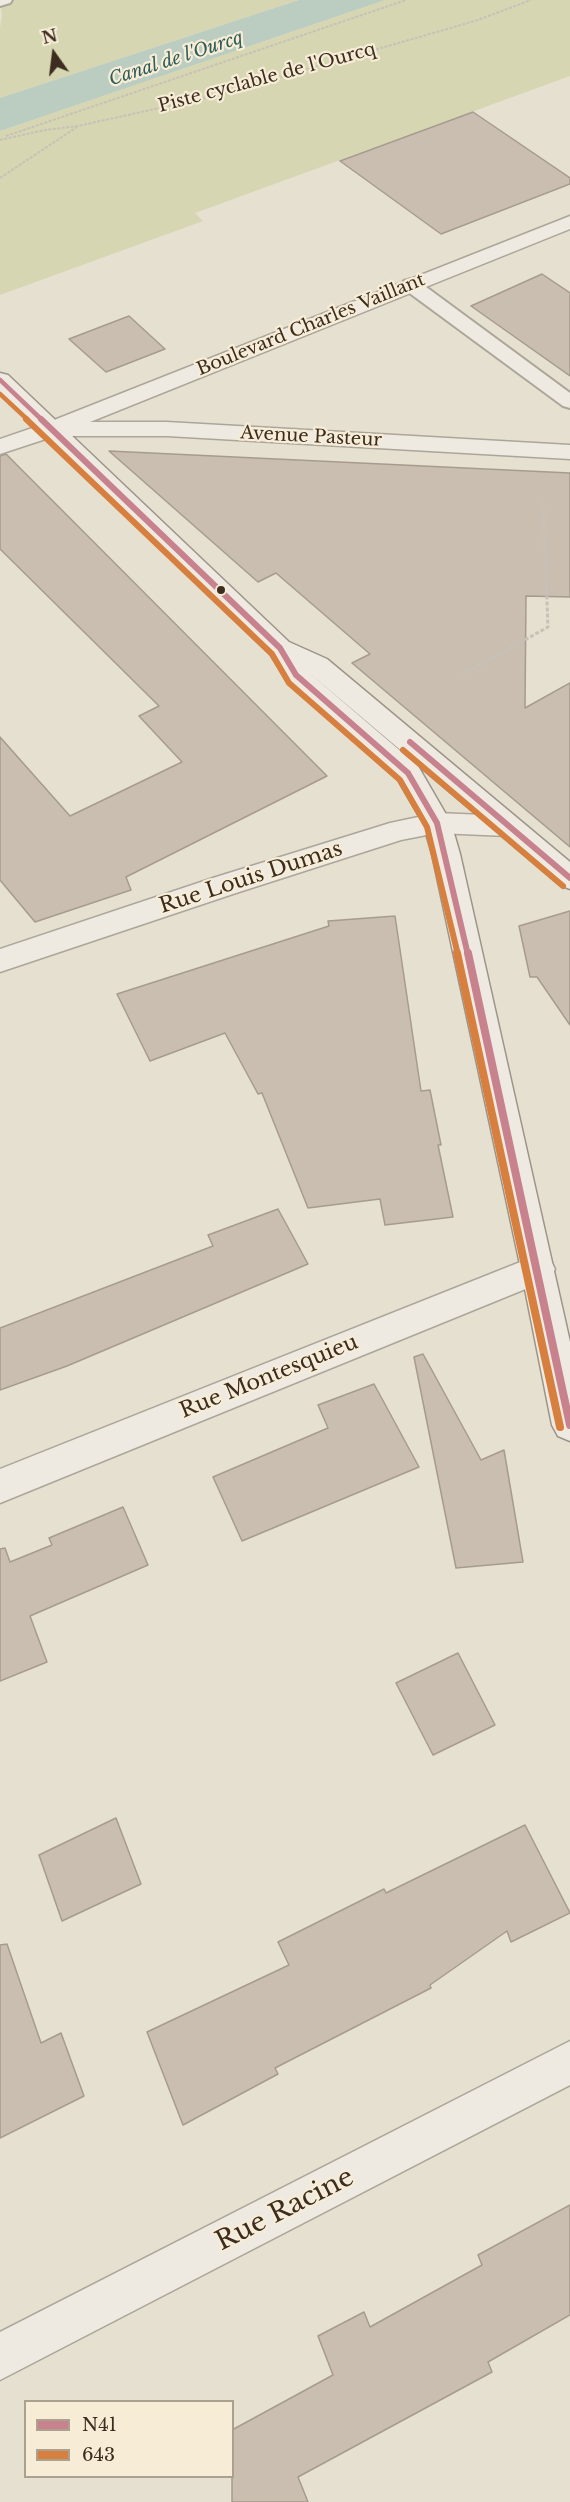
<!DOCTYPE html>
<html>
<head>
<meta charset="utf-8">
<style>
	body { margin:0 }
	#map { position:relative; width:570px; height:2502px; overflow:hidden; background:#e6e0d0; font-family:"Libre Baskerville",serif }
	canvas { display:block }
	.legend { position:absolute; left:24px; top:2400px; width:210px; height:78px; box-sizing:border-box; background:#f7edd7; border:2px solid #aca08e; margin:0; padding:8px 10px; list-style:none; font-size:18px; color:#3c2d20 }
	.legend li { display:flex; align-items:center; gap:12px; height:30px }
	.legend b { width:30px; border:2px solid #aca08e }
	.north { position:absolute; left:24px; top:24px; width:60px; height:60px; -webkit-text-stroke:4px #f7edd7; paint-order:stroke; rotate:346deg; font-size:16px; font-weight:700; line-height:24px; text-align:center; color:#3c2d20 }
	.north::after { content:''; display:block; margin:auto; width:21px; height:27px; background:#3c2d20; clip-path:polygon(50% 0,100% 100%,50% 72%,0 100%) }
</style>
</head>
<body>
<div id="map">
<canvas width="570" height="2502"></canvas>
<ul class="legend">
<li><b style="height:8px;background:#c7828e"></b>N41</li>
<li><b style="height:8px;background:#d77f3e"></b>643</li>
</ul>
<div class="north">N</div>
</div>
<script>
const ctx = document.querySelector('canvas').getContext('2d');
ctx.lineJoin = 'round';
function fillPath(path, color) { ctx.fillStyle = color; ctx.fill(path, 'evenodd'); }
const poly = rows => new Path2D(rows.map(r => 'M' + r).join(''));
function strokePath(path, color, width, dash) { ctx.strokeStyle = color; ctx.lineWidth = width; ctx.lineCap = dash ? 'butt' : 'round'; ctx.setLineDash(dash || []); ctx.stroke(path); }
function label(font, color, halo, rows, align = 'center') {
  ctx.font = font + ' "Libre Baskerville",serif'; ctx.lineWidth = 4.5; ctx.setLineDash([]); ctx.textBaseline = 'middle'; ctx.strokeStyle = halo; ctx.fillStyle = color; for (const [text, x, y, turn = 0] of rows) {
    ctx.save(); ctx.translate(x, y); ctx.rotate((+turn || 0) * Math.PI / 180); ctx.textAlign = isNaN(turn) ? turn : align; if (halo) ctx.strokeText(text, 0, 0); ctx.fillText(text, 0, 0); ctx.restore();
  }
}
const green = poly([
	[0,0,299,0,0,98,0,27,2,16],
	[385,0,570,0,570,76,195,213,203,221,0,295,0,131]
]);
const water = poly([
	[299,0,385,0,0,131,0,98]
]);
const building = poly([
	[473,112,570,178,570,184,441,234,340,161,473,112],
	[542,274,570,293,570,376,471,306,542,274],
	[129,316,165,349,106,372,69,339,129,316],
	[109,451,570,473,570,597,526,596,525,708,570,683,570,847,352,663,370,654,276,573,258,582,109,451],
	[6,454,327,776,126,877,131,890,35,922,0,880,0,737,70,816,182,762,139,716,159,706,0,549,0,456,6,454],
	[570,911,570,1025,537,977,530,977,519,926,570,911],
	[395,916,421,1091,430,1090,441,1145,438,1145,453,1217,385,1225,380,1199,308,1208,262,1093,258,1094,225,1033,150,1061,117,994,329,926,328,921,395,916],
	[278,1209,308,1264,67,1366,0,1390,0,1328,213,1246,208,1235,278,1209],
	[423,1354,481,1460,504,1450,523,1562,456,1568,414,1357,423,1354],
	[374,1384,419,1467,242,1541,213,1477,328,1428,318,1405,374,1384],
	[123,1507,148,1565,30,1616,47,1662,0,1681,0,1549,5,1548,10,1562,52,1545,49,1538,123,1507],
	[458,1653,495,1725,433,1755,396,1683,458,1653],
	[116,1818,141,1884,62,1921,39,1855,116,1818],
	[525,1825,570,1913,511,1942,507,1931,430,1985,431,1988,275,2068,278,2074,183,2125,147,2032,289,1965,278,1942,384,1889,386,1893,525,1825],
	[7,1944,41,2043,61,2033,84,2096,0,2138,0,1945,7,1944],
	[570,2205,570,2315,488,2362,492,2372,298,2477,308,2502,232,2502,232,2430,333,2375,318,2336,364,2312,370,2327,482,2265,478,2255,570,2205]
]);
const pathFar1 = poly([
	[6,136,406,0],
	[0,140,45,130,78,126,218,95,475,21,531,0],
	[0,178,77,127]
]);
const path = poly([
	[462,675,548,627,543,501]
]);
const lane = poly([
	[0,0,12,0,10,3,0,6,0,0],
	[411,279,418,281,570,393,570,408,563,406,404,289,402,285,404,281,411,279]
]);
const street = poly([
	[570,216,570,229,90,422,167,422,570,445,570,459,167,436,69,436,61,434,0,454,0,439,44,424,570,216],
	[437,813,507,816,517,819,521,826,517,833,507,836,437,833,401,840,236,893,0,972,0,949,216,877,390,823,437,813],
	[538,1255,550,1259,555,1269,550,1279,0,1503,0,1469,538,1255],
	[570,2041,570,2085,0,2380,0,2332,570,2041]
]);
const secondary = poly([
	[0,373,8,375,289,642,327,659,570,862,570,889,560,885,307,671,418,766,451,823,460,854,570,1342,570,1441,558,1436,552,1425,521,1269,432,854,423,823,398,780,287,681,270,654,0,393,0,373]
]);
const bus1Far2 = poly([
	[0,380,42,420]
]);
const bus1Far1 = poly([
	[41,419,280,648,296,675,408,773,437,823,468,955],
	[410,742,570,878]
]);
const bus1 = poly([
	[468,953,570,1425]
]);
const bus2Far2 = poly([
	[0,394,28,420]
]);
const bus2Far1 = poly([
	[26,419,272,654,289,683,400,780,427,827,458,955],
	[403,750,563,886]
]);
const bus2 = poly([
	[457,953,560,1427]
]);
const markers = [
	[221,590,5,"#3c2d20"]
];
const farWaternames = [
	["Canal de l'Ourcq",176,59,-18]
];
const farStreetnames = [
	["Piste cyclable de l'Ourcq",267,78,-15],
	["Boulevard Charles Vaillant",311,325,-22],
	["Avenue Pasteur",311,437,3]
];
const streetNames = [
	["Rue Louis Dumas",251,878,-18],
	["Rue Montesquieu",269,1377,-22]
];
const nearStreetnames = [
	["Rue Racine",285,2210,-27]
];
fillPath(green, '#d6d6b2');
fillPath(water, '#bbccc1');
fillPath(building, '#cabeb1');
strokePath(building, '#a79b8f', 1.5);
strokePath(lane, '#aca599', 4);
strokePath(street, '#aca599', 3);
strokePath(secondary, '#9c9488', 3);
strokePath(pathFar1, '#c7c1b8', 2, [3, 1.5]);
strokePath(path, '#c7c1b8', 3, [4, 2]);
fillPath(lane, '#eeeae2');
fillPath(street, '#eeeae2');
fillPath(secondary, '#eeeae2');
strokePath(bus1Far2, '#c7828e', 4.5);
strokePath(bus1Far1, '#c7828e', 6);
strokePath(bus1, '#c7828e', 8);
strokePath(bus2Far2, '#d77f3e', 4.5);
strokePath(bus2Far1, '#d77f3e', 6);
strokePath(bus2, '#d77f3e', 8);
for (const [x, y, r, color] of markers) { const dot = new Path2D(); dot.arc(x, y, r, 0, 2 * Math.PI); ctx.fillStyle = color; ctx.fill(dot); strokePath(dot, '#f7edd7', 2); }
label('italic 18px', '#2f5c58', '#f7edd7', farWaternames);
label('18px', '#3c2d20', '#f7edd7', farStreetnames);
label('21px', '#3c2d20', '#f7edd7', streetNames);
label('26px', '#3c2d20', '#f7edd7', nearStreetnames);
</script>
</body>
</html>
